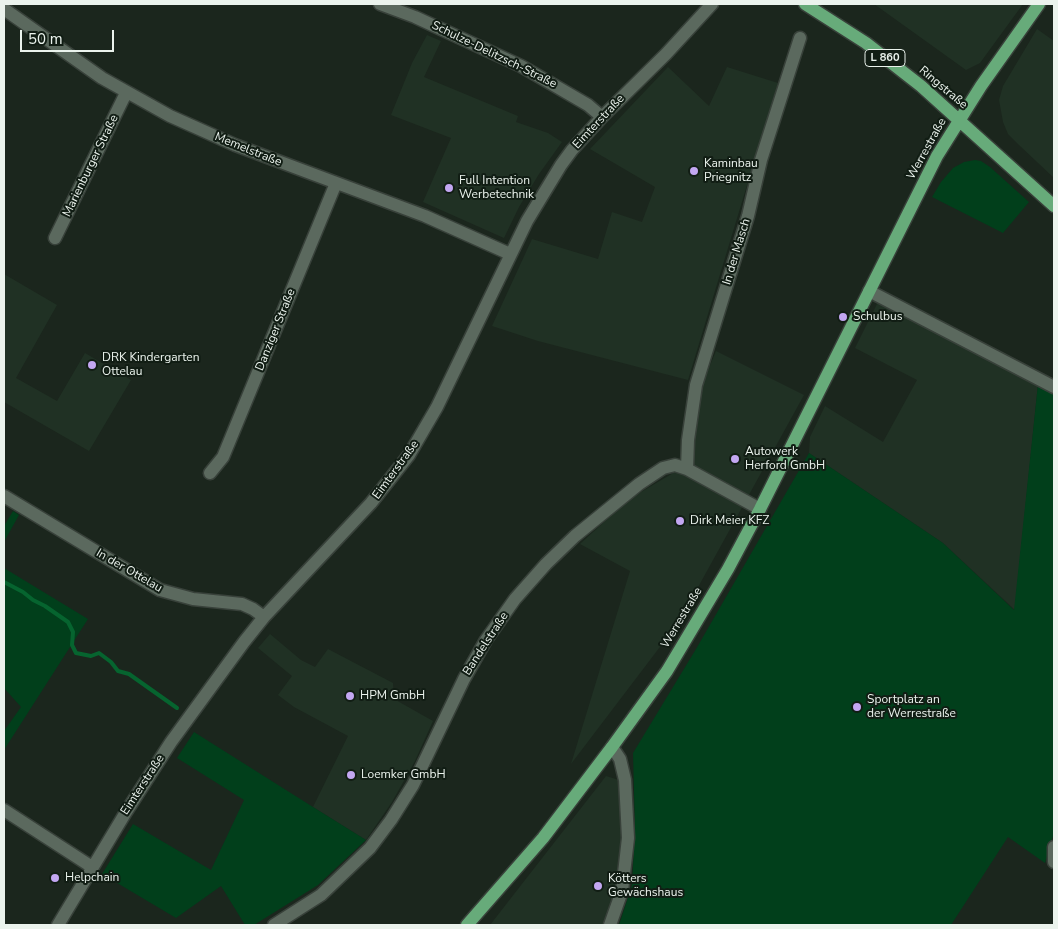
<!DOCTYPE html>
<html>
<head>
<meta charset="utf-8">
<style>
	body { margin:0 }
	#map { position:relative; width:1058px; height:929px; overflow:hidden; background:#1b261d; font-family:"Nunito Sans",sans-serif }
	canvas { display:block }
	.frame { position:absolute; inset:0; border:5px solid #ebf3ed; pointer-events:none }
	.scale { position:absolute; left:20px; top:30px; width:94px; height:22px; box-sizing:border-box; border:2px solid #ebf3ed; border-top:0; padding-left:6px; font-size:15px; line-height:18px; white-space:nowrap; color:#ebf3ed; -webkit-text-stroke:4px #111d14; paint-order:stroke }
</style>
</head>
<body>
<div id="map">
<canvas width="1058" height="929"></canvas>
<div class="frame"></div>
<div class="scale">50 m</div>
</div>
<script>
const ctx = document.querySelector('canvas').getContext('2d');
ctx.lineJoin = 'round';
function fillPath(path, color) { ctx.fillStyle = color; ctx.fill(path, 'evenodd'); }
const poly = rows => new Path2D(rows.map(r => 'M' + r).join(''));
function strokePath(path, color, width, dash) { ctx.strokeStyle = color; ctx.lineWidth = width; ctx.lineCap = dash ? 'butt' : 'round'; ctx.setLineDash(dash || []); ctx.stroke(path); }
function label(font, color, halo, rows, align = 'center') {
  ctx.font = font + ' "Nunito Sans",sans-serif'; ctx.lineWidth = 4; ctx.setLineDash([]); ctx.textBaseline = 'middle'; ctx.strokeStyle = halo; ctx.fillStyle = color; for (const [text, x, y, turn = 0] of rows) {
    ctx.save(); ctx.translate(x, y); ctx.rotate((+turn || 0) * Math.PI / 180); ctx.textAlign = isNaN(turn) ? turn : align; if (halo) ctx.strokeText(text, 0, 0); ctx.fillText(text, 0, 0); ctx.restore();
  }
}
const built = poly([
	[874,4,1023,4,980,63,966,70],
	[1037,29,1054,41,1054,178,1019,145,1008,134,1003,122,999,100,1003,86],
	[427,35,441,41,424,77,518,116,516,122,548,133,562,142,539,174,519,207,504,238,423,202,451,138,391,115,412,63],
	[668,67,709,106,727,67,778,83,688,380,538,341,492,326,532,239,598,259,612,212,642,222,655,187,590,149],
	[4,274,57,305,16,378,57,401,85,353,131,380,89,451,4,402],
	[878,302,1038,384,1015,610,943,543,809,453,810,437,825,406,883,442,917,380,855,348],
	[716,351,804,395,691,600,669,635,571,764,630,571,580,544,629,499,675,472,681,474,690,458,703,382],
	[270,634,301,660,315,667,328,649,393,683,394,699,433,721,415,761,392,802,366,840,313,807,348,736,294,707,278,695,292,676,258,648],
	[606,776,619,780,624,843,617,894,604,925,490,925]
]);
const green = poly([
	[975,160,981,161,990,167,1029,202,1003,233,932,197,941,182,953,168,964,162],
	[1038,384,1054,394,1054,833,1045,863,1008,837,951,925,619,925,632,885,635,829,633,753,696,649,809,453,943,543,1014,610],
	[13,511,19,515,4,542,4,526],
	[4,568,88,619,4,750,4,731,21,707,4,688],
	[194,732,313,807,366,840,318,885,254,925,245,925,221,886,176,918,102,874,133,824,211,870,244,800,177,758]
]);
const stream = poly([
	[4,582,23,592,33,600,45,606,68,622,73,632,72,645,76,653,91,656,99,653,111,662,118,671,129,674,177,708]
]);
const minor = poly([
	[380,4,415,17,521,66,588,105,602,117],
	[4,9,102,78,170,116,235,145,425,216,510,254],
	[55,238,126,93],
	[869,291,1054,387],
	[687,469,688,440,696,385,748,216,761,160,800,38],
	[210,473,223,457,336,183],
	[4,496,160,590,193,599,242,604,253,609,264,617],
	[4,810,92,867],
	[1054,847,1054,862],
	[58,925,126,812,171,742,244,642,264,617,371,503,409,455,437,407,527,221,561,165,572,150,602,117,666,54,712,4],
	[274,925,321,895,370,848,391,820,413,785,464,679,486,640,515,599,546,564,575,536,639,484,663,468,675,465,687,469,760,509],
	[610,925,622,891,628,838,625,780,620,759,612,747]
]);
const major = poly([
	[805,4,866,43,921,86,1054,206],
	[467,925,543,838,612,747,667,671,728,569,760,509,937,156,981,86,1039,4]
]);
const markers = [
	[694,171,5,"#c3a7f2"],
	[449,188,5,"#c3a7f2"],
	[843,317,5,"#c3a7f2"],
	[92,365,5,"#c3a7f2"],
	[735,459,5,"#c3a7f2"],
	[680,521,5,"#c3a7f2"],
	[350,696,5,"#c3a7f2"],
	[857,707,5,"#c3a7f2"],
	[351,775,5,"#c3a7f2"],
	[55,878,5,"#c3a7f2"],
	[598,886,5,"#c3a7f2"]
];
const shields = [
	[885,58,40]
];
const shieldNames = [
	["L 860",885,58]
];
const streetNames = [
	["Schulze-Delitzsch-Straße",494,55,26],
	["Ringstraße",943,88,40],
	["Eimterstraße",599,122,-47],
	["Werrestraße",927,149,-61],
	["Memelstraße",248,150,22],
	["Marienburger Straße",91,166,-64],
	["In der Masch",737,252,-73],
	["Danziger Straße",276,330,-68],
	["Eimterstraße",396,470,-54],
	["In der Ottelau",129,571,30],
	["Werrestraße",682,618,-59],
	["Bandelstraße",486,644,-57],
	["Eimterstraße",143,785,-57]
];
const poiNames = [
	["Kaminbau",704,164],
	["Priegnitz",704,178],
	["Full Intention",459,181],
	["Werbetechnik",459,195],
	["Schulbus",853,317],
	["DRK Kindergarten",102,358],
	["Ottelau",102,372],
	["Autowerk",745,452],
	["Herford GmbH",745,466],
	["Dirk Meier KFZ",690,521],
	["HPM GmbH",360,696],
	["Sportplatz an",867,700],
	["der Werrestraße",867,714],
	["Loemker GmbH",361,775],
	["Helpchain",65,878],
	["Kötters",608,879],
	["Gewächshaus",608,893]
];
fillPath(built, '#203124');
fillPath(green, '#013f1b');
strokePath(stream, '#06642f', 4);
strokePath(minor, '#38413a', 15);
strokePath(major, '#38413a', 15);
strokePath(minor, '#5b695e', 12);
strokePath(major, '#67ab7a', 12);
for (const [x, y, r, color] of markers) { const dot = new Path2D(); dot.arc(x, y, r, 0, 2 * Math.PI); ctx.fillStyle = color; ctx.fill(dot); strokePath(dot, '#111d14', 2); }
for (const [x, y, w] of shields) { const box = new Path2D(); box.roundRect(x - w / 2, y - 8.5, w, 17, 4); ctx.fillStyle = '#111d14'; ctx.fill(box); strokePath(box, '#ebf3ed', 1); }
label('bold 11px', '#ebf3ed', null, shieldNames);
label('12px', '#ebf3ed', '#111d14', streetNames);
label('12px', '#ebf3ed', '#111d14', poiNames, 'left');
</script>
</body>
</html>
